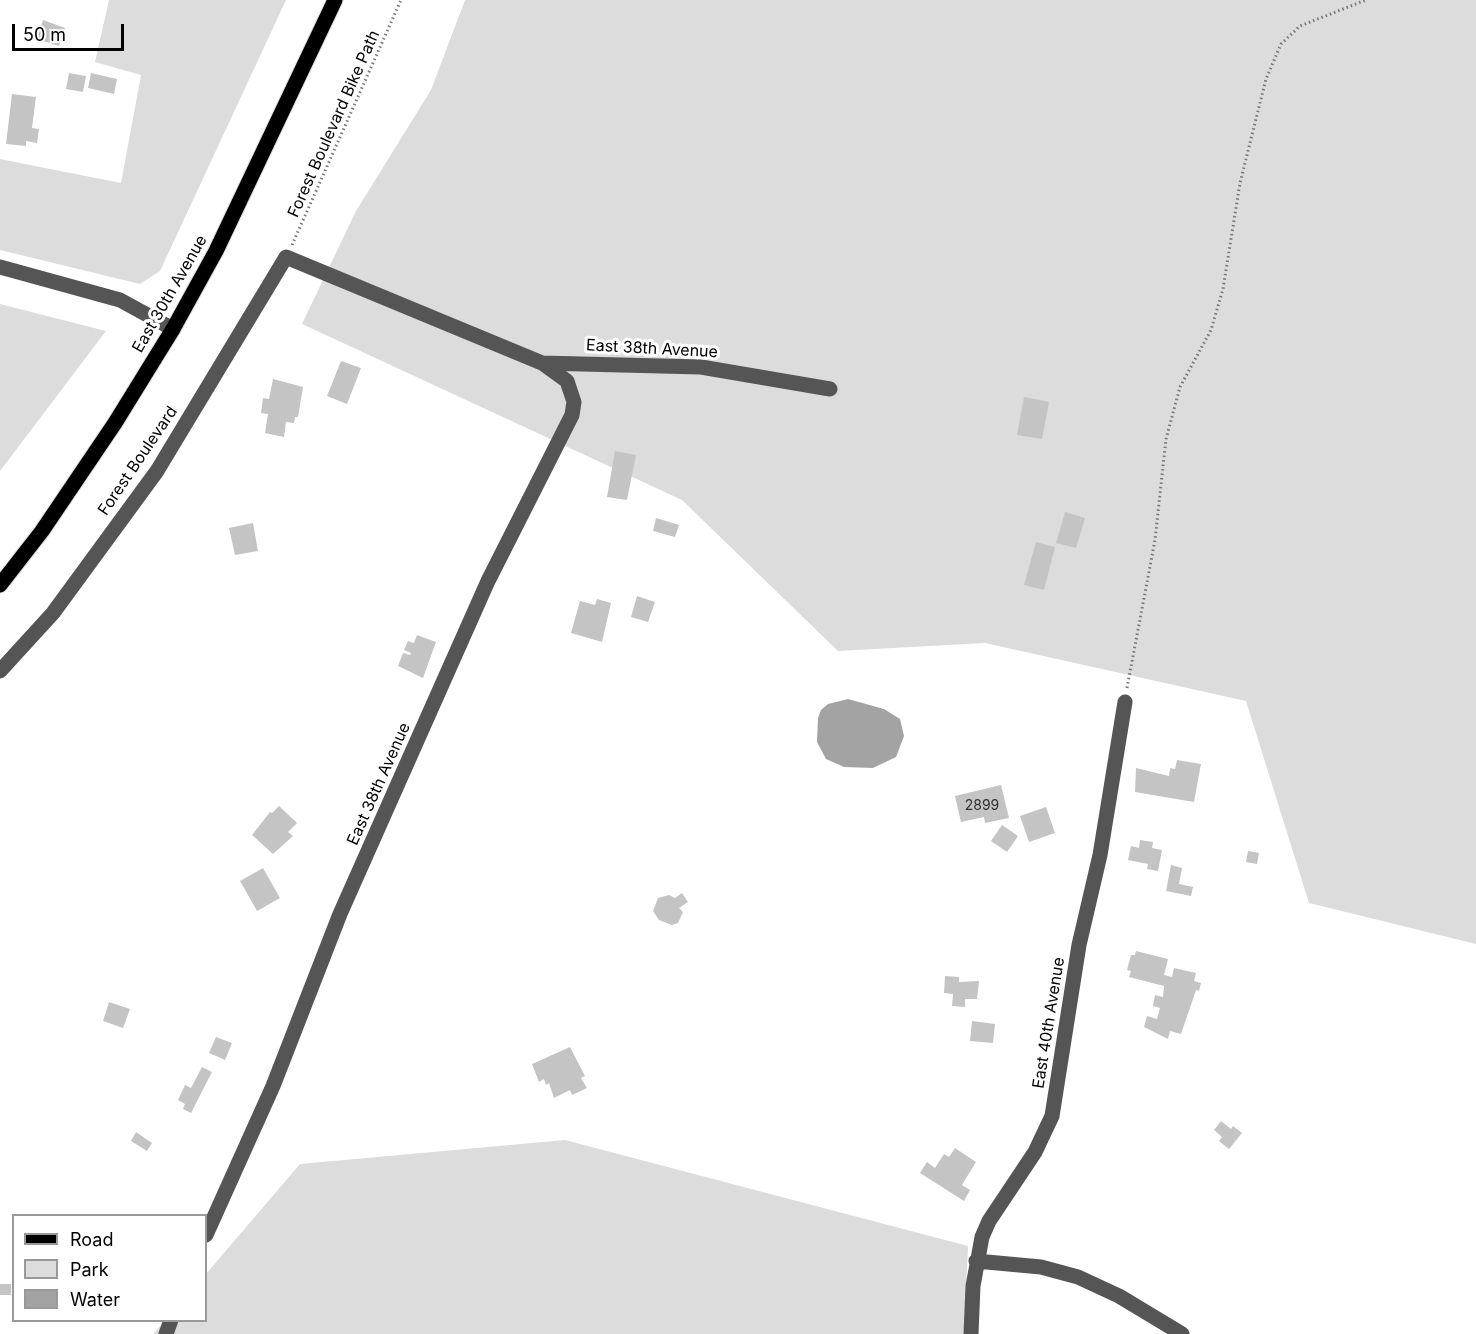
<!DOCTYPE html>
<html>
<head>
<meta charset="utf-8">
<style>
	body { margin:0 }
	#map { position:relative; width:1476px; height:1334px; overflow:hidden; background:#fff; font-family:Inter,sans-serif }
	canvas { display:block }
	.legend { position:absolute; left:12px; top:1214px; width:195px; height:108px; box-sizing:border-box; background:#fff; border:2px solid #999; margin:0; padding:8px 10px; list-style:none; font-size:18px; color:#000 }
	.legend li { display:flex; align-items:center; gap:12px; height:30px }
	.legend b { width:30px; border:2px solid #999 }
	.scale { position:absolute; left:12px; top:24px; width:112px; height:27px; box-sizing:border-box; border:3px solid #000; border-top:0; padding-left:8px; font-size:18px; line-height:21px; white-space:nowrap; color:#000; -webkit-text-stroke:4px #fff; paint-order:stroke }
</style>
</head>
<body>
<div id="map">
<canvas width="1476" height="1334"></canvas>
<ul class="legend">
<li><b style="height:8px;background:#000"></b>Road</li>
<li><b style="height:16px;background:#dcdcdc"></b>Park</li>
<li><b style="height:16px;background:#a3a3a3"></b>Water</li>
</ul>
<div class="scale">50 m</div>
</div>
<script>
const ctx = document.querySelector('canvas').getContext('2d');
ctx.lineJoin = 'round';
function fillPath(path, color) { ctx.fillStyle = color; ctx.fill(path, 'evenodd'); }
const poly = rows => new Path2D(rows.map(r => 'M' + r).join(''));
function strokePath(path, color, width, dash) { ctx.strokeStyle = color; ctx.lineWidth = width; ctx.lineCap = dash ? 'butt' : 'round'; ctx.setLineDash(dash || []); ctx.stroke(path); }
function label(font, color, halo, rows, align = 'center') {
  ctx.font = font + ' Inter,sans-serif'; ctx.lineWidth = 6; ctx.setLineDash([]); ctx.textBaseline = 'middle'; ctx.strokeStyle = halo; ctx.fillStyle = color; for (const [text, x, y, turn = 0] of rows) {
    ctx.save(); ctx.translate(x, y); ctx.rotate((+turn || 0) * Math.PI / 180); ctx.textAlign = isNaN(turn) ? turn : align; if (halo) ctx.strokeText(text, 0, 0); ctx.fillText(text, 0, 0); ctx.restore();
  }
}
const green = poly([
	[109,0,286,0,160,271,140,284,0,250,0,159,121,183,141,75,95,62],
	[465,0,1476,0,1476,944,1309,903,1246,701,985,643,838,651,682,500,302,324,356,211,431,90],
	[0,304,106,331,0,471],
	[565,1140,968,1246,964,1334,153,1334,165,1321,206,1320,206,1274,300,1164]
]);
const water = poly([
	[848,699,884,709,900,719,904,736,896,757,873,768,844,767,826,759,817,742,818,718,821,710,828,704]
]);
const building = poly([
	[43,20,65,28,59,46,37,39],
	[69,73,86,76,83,92,66,89],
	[91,73,117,79,114,94,88,88],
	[12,94,36,97,32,128,39,129,37,143,26,141,26,146,6,144],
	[341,361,361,368,347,404,327,396],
	[273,379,303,387,298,417,295,417,294,423,286,422,284,437,265,433,268,414,261,413,263,398,269,399],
	[1024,397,1049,402,1042,439,1017,435],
	[615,451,636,455,627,500,607,497],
	[1065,512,1085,518,1076,548,1056,543],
	[656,518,679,525,675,537,653,531],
	[253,523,258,551,235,555,229,528],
	[1036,542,1055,547,1044,590,1024,585],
	[637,596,655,602,648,622,631,617],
	[597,599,611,603,602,642,571,633,580,601,595,605],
	[417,635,436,642,423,678,398,666,403,653,410,655,411,653,404,650,408,641,414,643],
	[1177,760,1201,764,1194,802,1135,792,1136,768,1169,776,1170,768,1175,769],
	[1001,785,1009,818,985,823,984,817,961,822,955,796],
	[279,806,297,823,288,832,293,836,273,854,252,835,270,812,272,813],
	[1046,807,1055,833,1029,842,1020,816],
	[1002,825,1018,836,1007,852,991,841],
	[1140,840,1153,842,1152,848,1162,850,1158,871,1147,869,1148,864,1128,860,1131,846,1139,848],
	[1248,851,1259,853,1257,864,1246,862],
	[1171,865,1182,868,1179,884,1193,887,1191,896,1166,891],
	[263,868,280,898,257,911,240,881],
	[682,893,688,902,679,908,683,912,678,923,672,925,659,920,653,911,658,898,669,895,675,898],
	[1136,951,1168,959,1164,975,1172,977,1174,968,1196,973,1194,981,1201,983,1199,991,1196,990,1181,1034,1170,1031,1168,1039,1144,1027,1147,1016,1157,1019,1160,1008,1153,1006,1155,995,1163,997,1164,986,1129,977,1131,971,1127,970,1131,955,1135,955],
	[945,976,959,977,959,982,979,981,977,999,965,999,965,1007,952,1006,953,994,944,993],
	[109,1002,130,1009,123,1028,103,1021],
	[972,1021,995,1024,993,1043,970,1041],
	[216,1037,232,1043,225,1060,209,1053],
	[570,1047,585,1076,581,1078,587,1088,572,1095,570,1090,554,1098,549,1083,546,1085,544,1079,539,1082,532,1064],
	[202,1067,212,1072,191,1113,183,1109,185,1104,178,1100,185,1085,191,1088],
	[1221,1121,1231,1129,1233,1126,1242,1133,1229,1149,1219,1141,1222,1137,1214,1130],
	[136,1132,152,1143,147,1151,131,1141],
	[955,1148,976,1162,962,1185,970,1190,964,1201,920,1173,927,1162,935,1168,944,1154,949,1157],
	[0,1284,11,1284,11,1295,0,1295]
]);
const path = poly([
	[292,245,401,0],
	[1127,688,1155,540,1166,439,1180,387,1211,330,1223,289,1240,183,1266,79,1281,44,1300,26,1366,0]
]);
const minor = poly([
	[0,267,120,300,173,329],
	[542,363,701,367,830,389],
	[0,671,53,613,157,471,286,257,542,363,567,381,574,402,572,415,488,581,340,914,273,1086,206,1235],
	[976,1261,1041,1267,1078,1277,1119,1296,1182,1334],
	[166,1334,171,1320],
	[971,1334,973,1286,982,1237,989,1221,1035,1152,1052,1116,1079,945,1100,855,1125,702]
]);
const major = poly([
	[0,585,42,531,115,423,173,329,216,251,335,0]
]);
const numberNames = [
	["2899",982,806]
];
const streetNames = [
	["Forest Boulevard Bike Path",334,124,-66],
	["East 30th Avenue",170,294,-60],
	["East 38th Avenue",652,349,3],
	["Forest Boulevard",138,461,-56],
	["East 38th Avenue",379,784,-66],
	["East 40th Avenue",1049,1023,-81]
];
fillPath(green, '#dcdcdc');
fillPath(water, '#a3a3a3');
fillPath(building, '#c4c4c4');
strokePath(major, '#dbdbdb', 17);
strokePath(path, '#777', 3, [1.5, 3]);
strokePath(minor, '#555', 15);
strokePath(major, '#000', 15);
label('14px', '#313131', null, numberNames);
label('16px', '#000', '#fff', streetNames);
</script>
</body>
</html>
